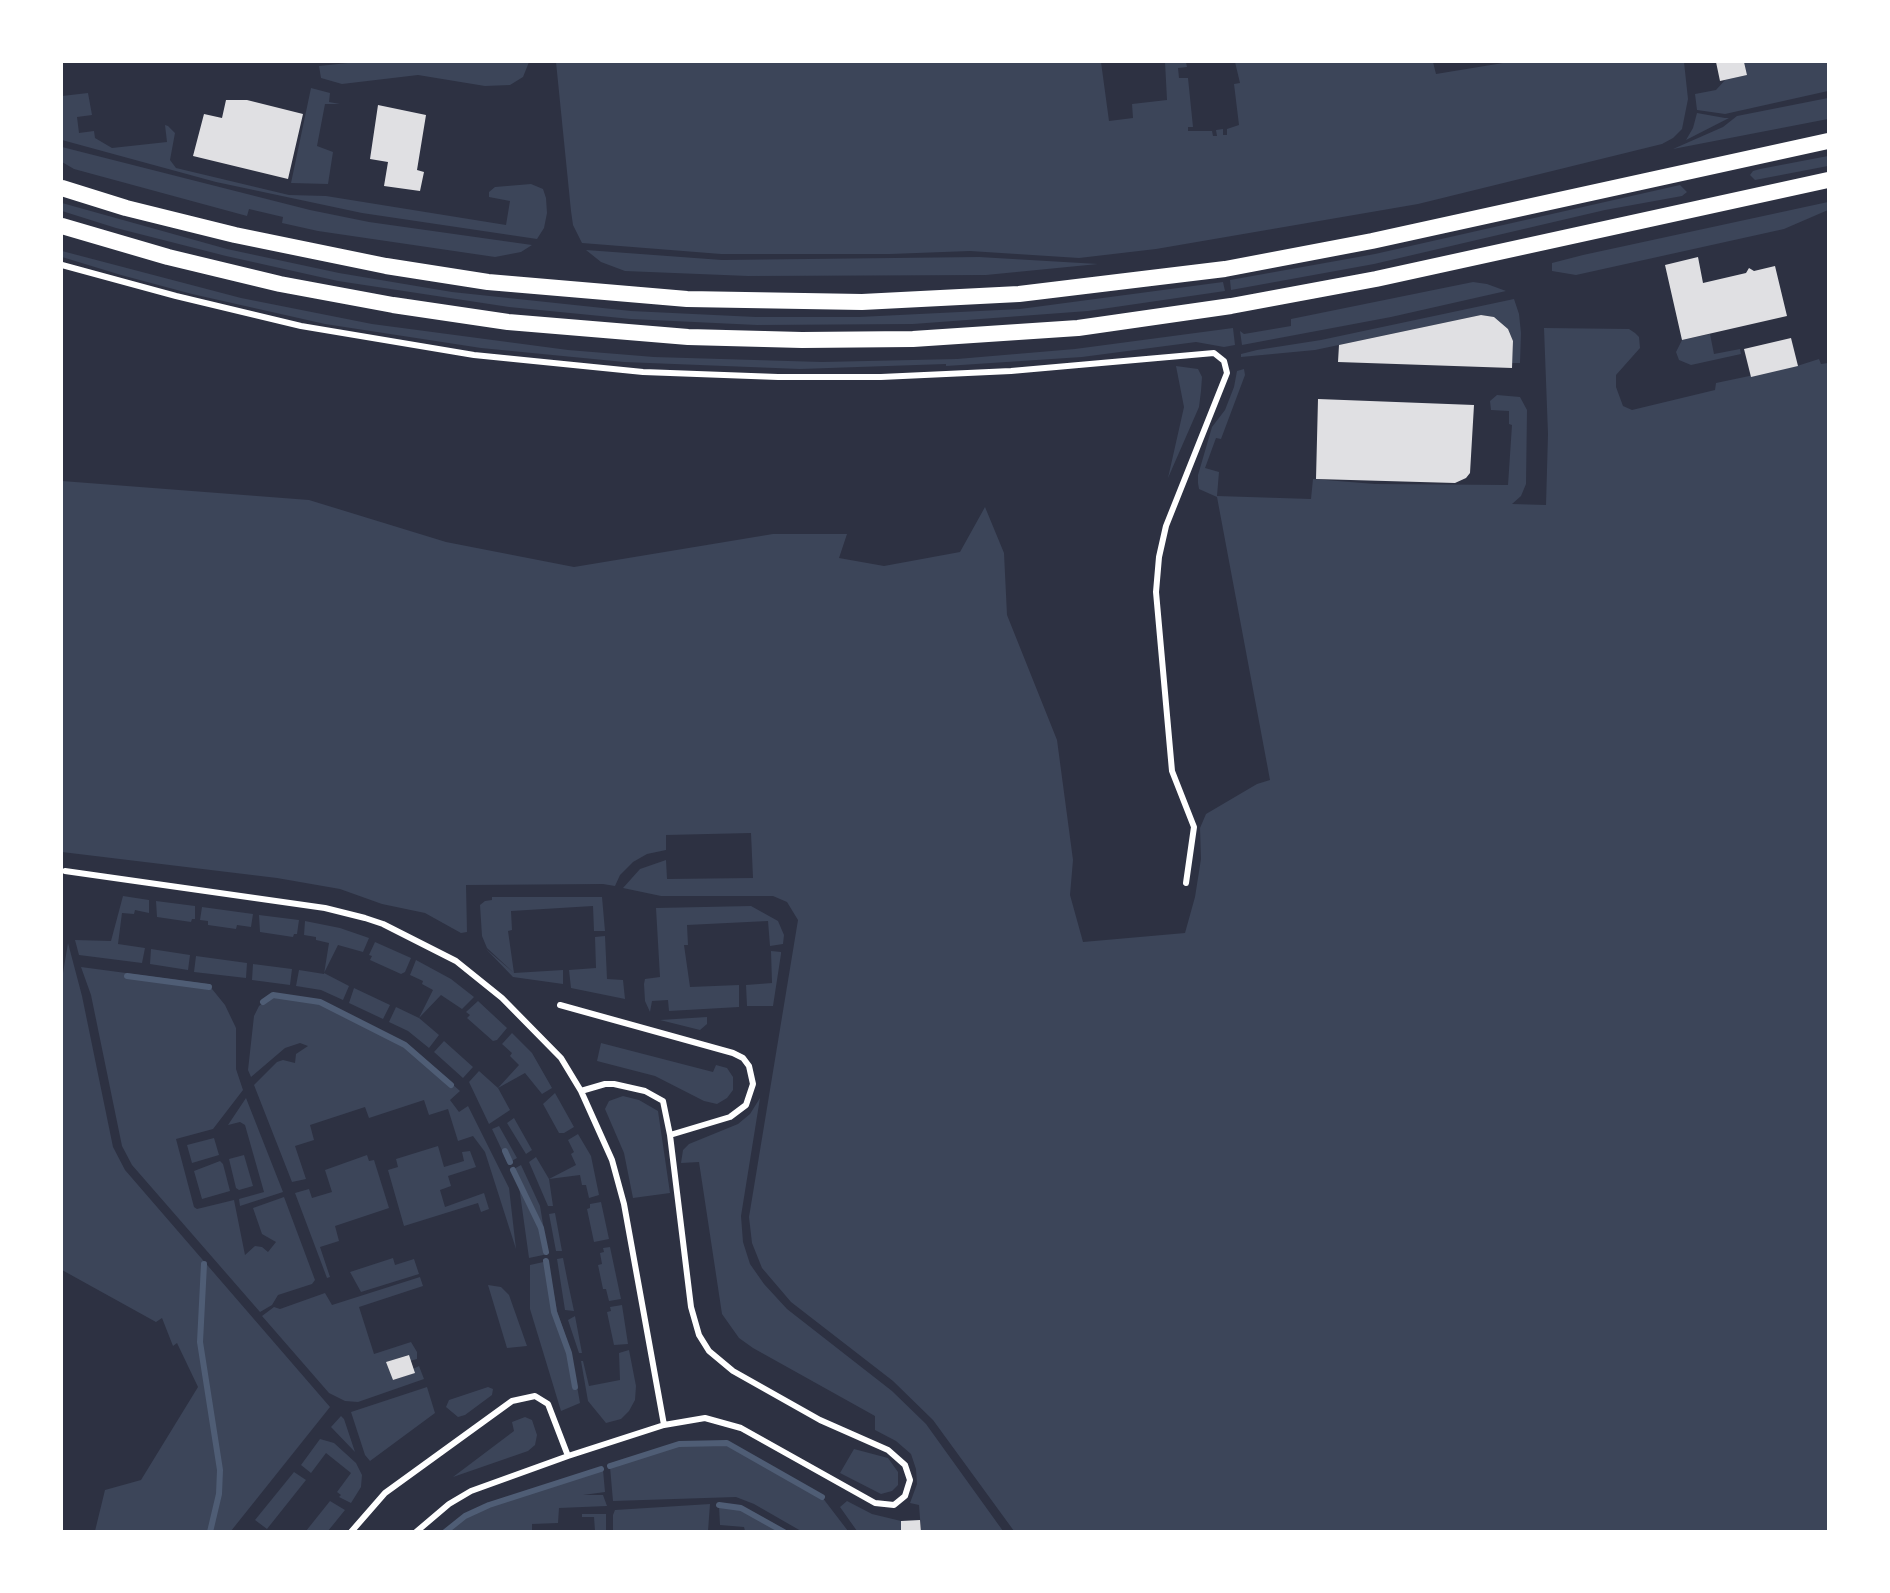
<!DOCTYPE html>
<html>
<head>
<meta charset="utf-8">
<style>
	body { margin:0 }
	#map { position:relative; width:1890px; height:1593px; overflow:hidden; background:#2d3142; font-family:Merriweather,serif }
	canvas { display:block }
	.frame { position:absolute; inset:0; border:63px solid #fff; pointer-events:none }
</style>
</head>
<body>
<div id="map">
<canvas width="1890" height="1593"></canvas>
<div class="frame"></div>
</div>
<script>
const ctx = document.querySelector('canvas').getContext('2d');
ctx.lineJoin = 'round';
function fillPath(path, color) { ctx.fillStyle = color; ctx.fill(path, 'evenodd'); }
const poly = rows => new Path2D(rows.map(r => 'M' + r).join(''));
function strokePath(path, color, width, dash) { ctx.strokeStyle = color; ctx.lineWidth = width; ctx.lineCap = dash ? 'butt' : 'round'; ctx.setLineDash(dash || []); ctx.stroke(path); }
const green = poly([
	[357,62,529,62,523,77,510,85,485,86,418,75,342,84,321,78,319,66],
	[556,62,1101,62,1109,121,1133,118,1132,104,1167,100,1165,62,1186,62,1187,67,1178,68,1179,78,1188,78,1193,127,1188,127,1188,131,1212,131,1213,136,1217,136,1216,130,1223,129,1223,135,1227,135,1227,129,1239,125,1234,84,1240,83,1235,62,1433,62,1436,74,1509,62,1684,62,1688,99,1682,129,1673,138,1662,144,1418,204,1156,249,1079,258,970,251,890,254,721,254,582,243,573,225,571,211],
	[1744,62,1828,62,1828,91,1725,114,1697,110,1695,94,1716,90,1725,80,1747,75],
	[311,88,330,93,329,102,340,104,325,104,317,146,333,152,328,184,291,183],
	[88,93,92,115,77,117,79,133,94,131,95,138,112,148,167,142,165,125,168,126,175,133,170,160,176,168,289,195,326,196,506,225,510,201,489,197,489,192,495,187,531,184,543,189,546,198,547,213,544,228,537,239,362,213,216,182,62,140,62,96],
	[1828,98,1828,119,1673,149,1723,127,1737,116],
	[1697,113,1725,118,1729,118,1686,140,1693,128],
	[62,147,310,210,369,222,532,245,521,252,495,257,318,231,282,223,283,217,249,209,247,216,74,169,62,162],
	[1828,156,1828,166,1755,180,1750,175,1753,171,1760,169],
	[1680,185,1687,192,1682,196,1605,210,1374,264,1231,290,1230,280,1375,254],
	[1828,202,1828,210,1784,229,1576,275,1552,271,1552,263,1583,255],
	[62,203,227,249,339,273,452,292,631,311,756,317,859,317,1020,309,1223,282,1225,291,1088,311,913,324,757,325,631,319,509,307,338,281,226,256,116,228,62,211],
	[586,250,722,260,979,257,1098,264,986,275,748,276,625,271,601,262],
	[62,251,241,298,372,324,568,350,654,357,822,362,957,359,1075,349,1233,328,1235,345,1224,347,1196,342,1082,357,946,366,946,364,800,369,624,362,481,348,325,324,192,294,121,275,62,257],
	[1473,282,1487,284,1506,291,1391,317,1242,345,1240,331,1244,334,1291,326,1291,319],
	[1514,299,1519,314,1521,333,1520,363,1512,363,1513,341,1508,329,1494,317,1481,315,1315,350,1241,357,1241,354,1257,350,1321,340],
	[1544,328,1629,329,1635,333,1639,337,1640,348,1616,375,1616,387,1623,406,1632,410,1715,390,1716,383,1797,366,1819,359,1821,364,1828,363,1828,1531,1014,1531,933,1420,893,1381,791,1302,762,1268,752,1243,749,1217,798,920,787,902,773,896,661,896,623,888,640,869,666,860,667,879,753,878,751,833,666,835,666,850,647,854,633,862,620,875,615,886,603,884,466,885,467,932,461,933,425,913,382,904,340,889,277,878,62,852,62,481,309,500,446,542,574,567,773,534,847,534,839,558,884,566,960,552,985,507,1004,553,1007,615,1057,740,1073,860,1070,895,1083,942,1185,933,1195,897,1201,859,1200,828,1206,814,1257,784,1270,780,1217,497,1199,489,1198,483,1198,475,1212,427,1225,410,1234,387,1237,371,1244,369,1245,375,1221,439,1216,438,1205,468,1219,472,1217,496,1311,499,1313,479,1375,484,1508,485,1512,425,1509,424,1509,411,1491,410,1490,401,1497,395,1520,397,1527,410,1526,484,1521,496,1512,504,1546,505,1548,434],
	[1710,334,1714,354,1740,349,1741,354,1691,365,1679,360,1676,352,1682,340],
	[1176,366,1198,369,1202,377,1201,391,1199,407,1168,478,1184,407],
	[123,896,149,900,149,913,135,910,134,914,122,913,118,944,145,948,142,963,79,955,75,940,111,941],
	[492,897,602,897,605,931,594,931,593,906,511,911,512,930,508,931,514,973,563,970,563,984,513,977,486,949,514,973,487,948,482,936,480,905,485,901,492,900],
	[156,901,195,906,195,919,192,919,191,922,157,917],
	[751,906,778,921,784,935,783,944,770,946,768,921,687,925,688,945,684,945,690,987,739,985,739,1007,669,1011,668,1000,652,1001,650,1012,645,1001,644,984,645,979,660,977,656,908],
	[202,907,253,914,251,927,237,925,236,929,208,925,208,921,200,920],
	[259,915,299,920,297,934,294,934,293,937,260,932],
	[305,921,340,928,369,938,363,952,338,945,324,973,349,986,343,1000,321,990,296,986,299,970,324,974,329,943,316,940,316,937,304,935],
	[605,936,607,979,623,980,625,999,571,988,569,970,596,968,595,937],
	[375,942,411,958,405,972,401,974,370,960,372,956,369,955],
	[68,943,82,996,113,1147,125,1170,330,1407,231,1531,95,1531,105,1490,141,1480,198,1387,177,1343,173,1346,162,1318,156,1322,62,1270,62,979],
	[151,949,190,955,188,970,150,964],
	[771,951,781,952,781,954,773,1006,747,1006,746,985,772,983],
	[196,956,247,963,246,978,194,972],
	[416,960,451,979,474,997,462,1009,441,995,419,1018,439,1035,429,1048,408,1031,389,1022,396,1007,419,1018,433,990,422,984,423,981,410,975],
	[253,964,292,969,290,985,252,980],
	[81,967,208,984,225,1005,236,1028,236,1069,243,1090,213,1129,176,1139,194,1207,197,1209,234,1200,245,1255,255,1246,262,1247,268,1252,276,1242,262,1234,253,1208,284,1197,315,1280,312,1284,278,1295,272,1305,260,1312,132,1165,122,1146,91,995],
	[354,988,390,1005,383,1019,349,1003],
	[273,994,320,1001,405,1042,460,1091,450,1100,459,1112,468,1106,509,1188,516,1249,485,1152,473,1136,458,1141,448,1109,429,1115,424,1100,369,1118,365,1107,310,1125,314,1140,295,1146,306,1179,292,1182,254,1085,277,1062,283,1060,295,1063,296,1054,308,1046,300,1043,285,1048,251,1077,248,1070,254,1016,259,1006],
	[478,1001,507,1028,497,1040,493,1041,467,1018,470,1015,466,1012],
	[707,1017,707,1024,700,1030,660,1020],
	[512,1033,532,1053,552,1088,542,1094,525,1073,498,1088,510,1110,489,1124,469,1082,479,1071,498,1088,519,1065,510,1056,512,1053,502,1044],
	[444,1041,473,1067,463,1078,434,1052],
	[601,1043,713,1072,716,1065,727,1068,733,1077,733,1090,727,1098,717,1104,704,1101,655,1076,597,1061],
	[555,1093,574,1127,564,1133,559,1133,543,1104],
	[623,1096,639,1100,658,1111,670,1193,633,1198,624,1153,605,1109,609,1101],
	[246,1098,283,1192,240,1206,239,1199,264,1192,245,1125,240,1122,228,1125],
	[760,1098,741,1216,743,1242,750,1264,764,1284,787,1309,892,1391,926,1424,1003,1531,921,1531,919,1505,910,1503,917,1484,916,1469,911,1454,896,1441,875,1430,875,1416,753,1348,739,1338,722,1314,699,1162,681,1163,683,1150,689,1144,738,1124,750,1114],
	[514,1118,532,1150,526,1154,507,1123],
	[499,1126,517,1158,508,1163,492,1129],
	[578,1134,591,1156,599,1195,589,1198,586,1185,582,1185,580,1175,549,1179,553,1206,548,1206,529,1162,536,1157,549,1179,576,1165,571,1154,574,1152,568,1140],
	[214,1138,219,1155,192,1163,187,1145],
	[438,1146,444,1167,464,1161,462,1152,470,1151,476,1167,448,1176,451,1186,440,1190,445,1207,484,1193,489,1209,481,1212,478,1203,404,1226,388,1170,398,1167,396,1159],
	[244,1155,253,1186,239,1190,236,1188,229,1159],
	[367,1155,369,1161,374,1160,389,1208,335,1226,339,1241,320,1247,330,1277,327,1278,295,1193,309,1189,312,1198,332,1192,325,1170],
	[220,1161,223,1164,230,1191,202,1199,194,1171],
	[521,1165,540,1206,548,1254,529,1258,519,1186,512,1170],
	[601,1202,609,1239,594,1242,587,1209,590,1208,590,1204],
	[555,1213,562,1251,556,1251,549,1214],
	[610,1247,621,1299,609,1301,606,1289,603,1289,598,1265,602,1264,600,1253,604,1252,603,1248],
	[393,1258,395,1265,414,1259,419,1274,361,1292,350,1272],
	[563,1258,568,1283,574,1311,565,1310,557,1259],
	[548,1261,557,1311,571,1352,580,1403,561,1411,530,1309,530,1265],
	[420,1277,423,1286,359,1307,374,1354,411,1342,417,1352,417,1359,410,1361,408,1355,387,1362,393,1380,414,1373,413,1369,419,1366,424,1379,358,1402,345,1401,329,1393,262,1316,274,1307,280,1309,325,1293,332,1305],
	[488,1285,501,1287,509,1295,527,1346,507,1348],
	[622,1305,628,1344,614,1345,607,1312,611,1311,610,1307],
	[575,1316,582,1353,579,1353,568,1320],
	[629,1350,636,1386,635,1400,629,1411,621,1419,606,1423,588,1401,581,1361,583,1361,589,1386,620,1380,619,1353],
	[427,1387,435,1413,370,1461,365,1455,351,1412],
	[488,1387,493,1389,492,1395,465,1415,458,1417,446,1407,449,1400],
	[341,1416,344,1419,355,1452,331,1427],
	[525,1417,532,1420,537,1435,535,1445,528,1451,453,1477,514,1431,512,1422],
	[320,1439,334,1443,356,1463,362,1475,361,1487,351,1503,339,1497,341,1495,337,1492,351,1473,326,1453,311,1473,301,1465],
	[713,1442,737,1448,822,1497,848,1531,801,1531,754,1504,736,1497,613,1501,610,1467,679,1445],
	[854,1449,888,1458,898,1472,898,1485,892,1491,881,1494,840,1473],
	[603,1470,605,1492,583,1495,603,1495,607,1506,559,1508,558,1523,532,1524,532,1531,446,1531,465,1516,489,1505],
	[294,1472,306,1480,267,1529,255,1520],
	[330,1501,345,1510,328,1531,306,1531],
	[847,1501,872,1514,901,1521,901,1531,857,1531,840,1507],
	[710,1504,708,1531,613,1531,613,1515,615,1510],
	[730,1505,750,1512,783,1531,745,1531,744,1527,720,1525,719,1506],
	[582,1514,606,1514,606,1531,595,1531,594,1517,582,1517]
]);
const stream = poly([
	[127,976,209,987],
	[263,1002,273,995,320,1002,405,1045,451,1085],
	[505,1151,510,1162],
	[513,1170,541,1228,546,1252],
	[546,1261,554,1312,569,1353,575,1387],
	[204,1264,200,1342,220,1470,219,1494,210,1532],
	[610,1466,679,1444,727,1443,822,1497],
	[719,1505,741,1508,784,1532],
	[445,1532,465,1516,489,1505,601,1469]
]);
const building = poly([
	[1716,62,1744,62,1747,75,1720,81],
	[226,100,247,100,303,114,288,179,193,156,204,114,222,118],
	[378,105,426,115,417,170,424,172,420,191,384,186,388,162,370,159],
	[1698,257,1703,283,1746,273,1749,268,1754,271,1775,266,1787,316,1682,340,1665,265],
	[1481,315,1494,317,1508,329,1513,341,1512,368,1338,362,1339,345],
	[1791,338,1798,366,1751,377,1744,349],
	[1318,399,1474,405,1470,473,1466,478,1455,483,1316,479],
	[409,1355,415,1373,393,1380,386,1362],
	[920,1520,921,1532,901,1532,901,1521]
]);
const minor = poly([
	[62,265,176,296,301,326,474,355,643,372,778,377,881,377,1011,371,1214,353,1224,361,1227,373,1166,526,1159,557,1156,592,1172,771,1194,827,1186,883],
	[65,871,325,908,365,918,383,924,456,961,502,998,561,1058,581,1091,612,1160,624,1204,664,1425],
	[560,1005,733,1053,743,1058,749,1066,753,1084,746,1105,730,1117,670,1135],
	[568,1456,664,1425,705,1418,741,1428,875,1503,894,1505,905,1496,910,1480,905,1465,888,1450,820,1420,733,1371,709,1351,699,1335,691,1307,670,1135,663,1101,645,1091,614,1084,605,1084,581,1091],
	[351,1532,385,1493,512,1401,535,1396,548,1404,568,1456,471,1491,449,1504,416,1532]
]);
const trunk = poly([
	[62,188,126,208,235,235,386,266,488,282,687,299,862,302,1019,294,1225,269,1372,241,1828,141],
	[62,226,168,257,280,284,393,305,508,322,688,337,802,340,913,339,1078,328,1231,306,1376,279,1828,180]
]);
fillPath(green, '#3c4559');
strokePath(stream, '#4f5d75', 6);
fillPath(building, '#e0e0e3');
strokePath(minor, '#fff', 6);
strokePath(trunk, '#fff', 16);
</script>
</body>
</html>
